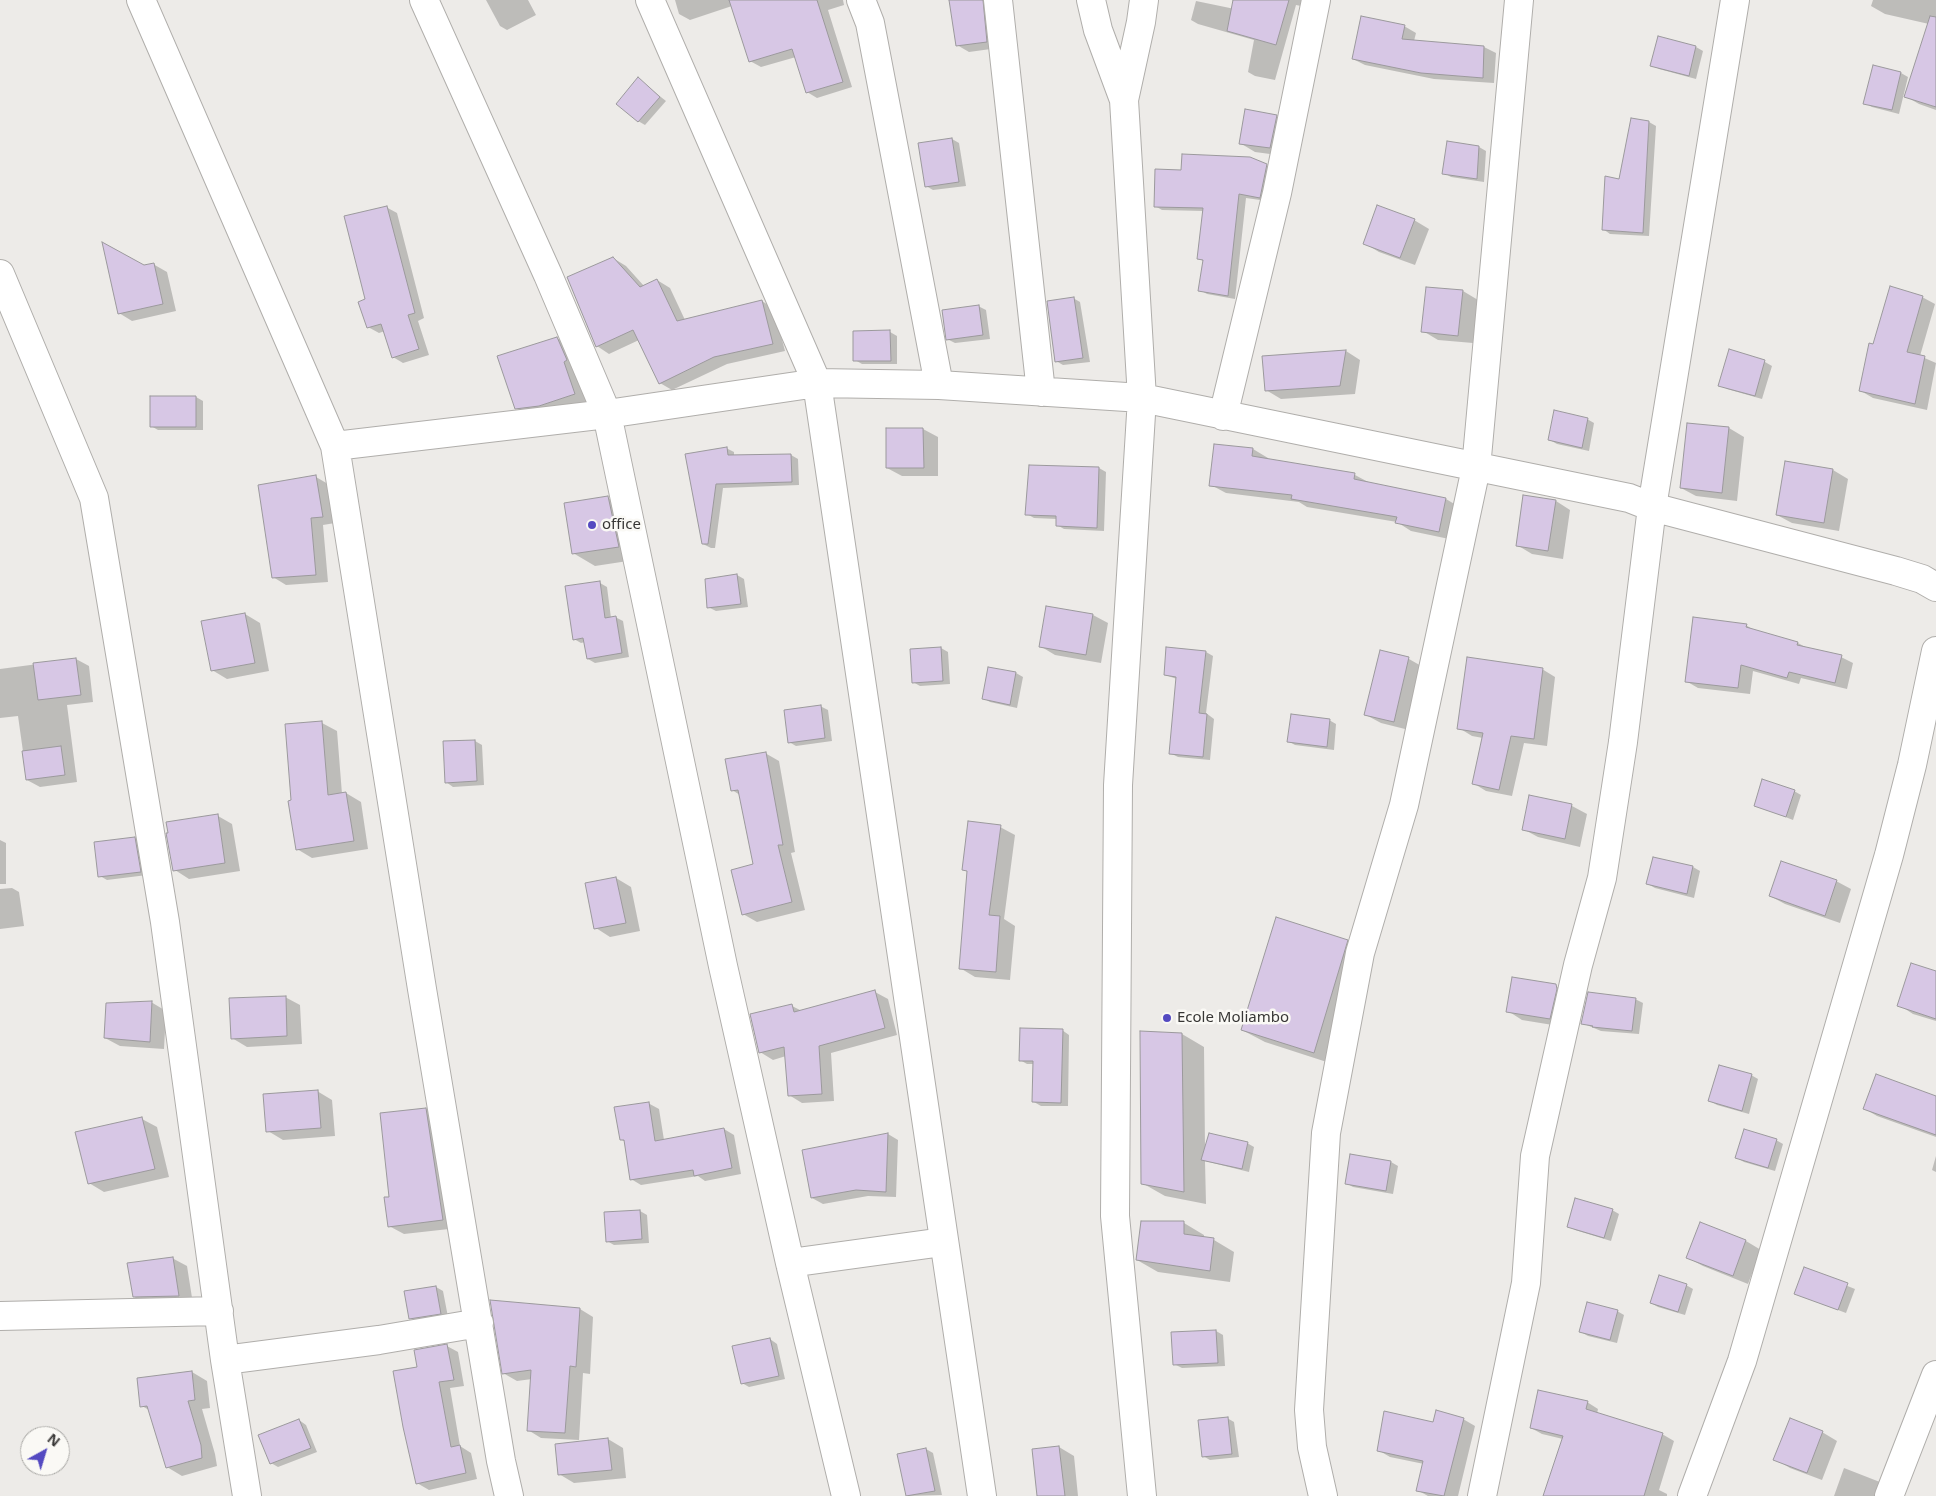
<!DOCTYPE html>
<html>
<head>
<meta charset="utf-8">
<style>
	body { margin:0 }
	#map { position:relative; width:1936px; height:1496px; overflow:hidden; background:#edebe8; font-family:"Noto Sans",sans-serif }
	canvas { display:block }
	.north { position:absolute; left:20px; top:1426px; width:50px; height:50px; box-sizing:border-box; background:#faf9f5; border:1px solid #acaba8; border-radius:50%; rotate:39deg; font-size:14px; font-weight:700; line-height:20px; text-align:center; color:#373635 }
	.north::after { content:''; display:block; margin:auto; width:18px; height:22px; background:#544ac1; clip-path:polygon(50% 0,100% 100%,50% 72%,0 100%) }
</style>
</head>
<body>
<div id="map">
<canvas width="1936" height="1496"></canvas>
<div class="north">N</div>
</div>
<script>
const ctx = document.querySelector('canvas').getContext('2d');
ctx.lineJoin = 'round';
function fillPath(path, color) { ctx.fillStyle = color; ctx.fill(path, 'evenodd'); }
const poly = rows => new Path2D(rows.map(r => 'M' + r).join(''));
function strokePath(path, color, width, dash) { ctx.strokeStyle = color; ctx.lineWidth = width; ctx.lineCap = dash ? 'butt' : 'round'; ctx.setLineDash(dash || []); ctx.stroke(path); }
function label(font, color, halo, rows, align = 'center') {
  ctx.font = font + ' "Noto Sans",sans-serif'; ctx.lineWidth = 5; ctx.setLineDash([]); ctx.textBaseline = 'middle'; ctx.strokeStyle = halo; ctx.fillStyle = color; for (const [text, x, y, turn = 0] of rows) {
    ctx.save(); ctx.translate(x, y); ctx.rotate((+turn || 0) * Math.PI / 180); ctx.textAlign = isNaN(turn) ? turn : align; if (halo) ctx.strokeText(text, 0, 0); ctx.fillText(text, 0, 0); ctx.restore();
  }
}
const shadow = poly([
	[486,0,528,0,536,15,507,30,500,26],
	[675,0,843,0,844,5,828,10,852,87,817,98,807,92,796,57,761,67,750,61,732,6,690,20,679,14],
	[950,0,993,0,998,48,969,52,957,45],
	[1262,0,1309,0,1306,7,1296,5,1275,80,1255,76,1248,72,1254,40,1198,24,1191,20,1196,1,1259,14],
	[1873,0,1936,0,1936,110,1919,104,1905,96,1929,24,1885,14,1871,6],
	[1404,26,1416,33,1414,41,1484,47,1496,53,1494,83,1434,79,1365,65,1353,59],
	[1659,37,1696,47,1703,51,1696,79,1659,69,1652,65],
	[1901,73,1908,77,1899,114,1872,107,1865,103],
	[638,79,666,101,645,125,638,121],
	[1276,117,1291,125,1285,156,1255,152,1240,143],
	[1632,120,1649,122,1656,126,1649,236,1610,234,1603,229,1620,180],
	[952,139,959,143,966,186,933,190,926,186,920,144],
	[1479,147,1486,151,1484,182,1451,177,1444,173],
	[1266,165,1274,169,1267,201,1246,198,1235,299,1207,294,1200,290,1204,262,1199,258,1204,211,1162,210,1155,206,1183,172],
	[386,207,397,213,424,318,418,321,429,355,403,363,393,357,385,331,379,333,368,327,367,300],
	[1414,220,1429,229,1415,265,1379,252,1364,243],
	[613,258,626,266,644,286,657,280,670,288,685,320,762,301,774,309,785,351,727,364,672,390,660,383,639,340,609,354,597,346],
	[153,264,167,272,176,311,132,321,119,313,144,266],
	[1463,291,1478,300,1473,343,1438,340,1423,331],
	[1922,297,1935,304,1920,356,1936,363,1927,410,1873,398,1861,391,1874,345],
	[1073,298,1080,302,1090,362,1063,365,1056,361],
	[978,306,986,310,990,339,955,343,947,339],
	[890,332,897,336,897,364,862,364,855,360],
	[557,338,572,347,589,403,531,417,516,408],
	[1346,351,1360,360,1355,394,1281,399,1266,390],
	[1730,351,1765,362,1772,366,1762,399,1727,389,1720,385],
	[196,397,203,401,203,430,158,430,151,426],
	[1587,419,1594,423,1589,451,1557,444,1550,440],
	[1688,424,1729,428,1744,437,1737,501,1696,496,1681,488],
	[923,429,938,437,938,476,902,476,887,468],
	[1216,445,1253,449,1268,458,1268,460,1355,475,1370,483,1446,499,1461,508,1454,540,1411,531,1397,522,1307,507,1299,502,1226,493,1211,485],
	[726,448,734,452,734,456,791,455,798,459,799,485,723,488,715,548,711,548,703,544,687,455],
	[1030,466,1099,468,1106,472,1104,531,1064,529,1057,525,1057,519,1034,518,1027,514],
	[1833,470,1848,479,1839,531,1792,523,1777,515],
	[316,477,328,484,335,523,323,525,328,582,286,585,273,577],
	[608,498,630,511,641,559,595,566,573,553],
	[1556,501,1570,510,1563,559,1532,554,1517,545],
	[737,575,744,579,748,607,716,611,708,607],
	[600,583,607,587,611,618,615,617,623,621,629,657,595,663,588,659,585,642,581,643,574,639],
	[245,614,260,623,269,671,227,679,212,670],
	[1093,615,1108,623,1101,663,1055,655,1040,646],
	[1746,625,1755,631,1798,643,1807,648,1841,657,1853,663,1847,689,1801,678,1799,684,1753,671,1750,694,1698,688,1686,681],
	[941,648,948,652,950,684,920,686,913,682],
	[1206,652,1213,656,1206,713,1214,719,1210,760,1178,757,1170,753,1177,679,1165,675],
	[1381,652,1409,659,1423,667,1409,730,1381,723,1366,715],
	[76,659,89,666,93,702,67,705,77,782,40,787,27,780,18,716,0,718,0,669],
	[1542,669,1555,677,1547,746,1524,743,1512,796,1486,791,1473,783,1483,738,1472,736,1459,728],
	[1016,673,1023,677,1017,708,990,702,983,698],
	[820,706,828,710,832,741,796,746,789,742],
	[1329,720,1336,724,1334,750,1295,745,1288,741],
	[322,723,337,731,342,794,346,793,361,802,368,849,312,858,297,849,292,801],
	[475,741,482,745,484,785,453,787,446,782],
	[765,753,779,761,795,852,791,853,805,910,757,922,743,914,755,865,740,795,732,790],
	[1794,791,1801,795,1793,820,1755,805],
	[1530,797,1572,806,1587,814,1580,847,1538,837,1523,829],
	[218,816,232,824,240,871,189,879,175,870],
	[1000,827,1015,835,1004,919,1015,926,1010,980,975,977,960,968,968,872,964,869],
	[135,838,142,842,147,875,107,880,100,876],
	[0,840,6,843,6,884,0,884],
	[1693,867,1700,871,1694,898,1655,888,1648,884],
	[616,878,631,887,640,931,610,937,596,928],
	[1836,881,1851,889,1840,923,1785,904,1770,896],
	[12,888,19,892,24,926,0,929,0,889],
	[1347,941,1369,954,1336,1065,1265,1042,1242,1030],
	[1936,972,1936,1021,1913,1014,1899,1005],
	[1555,986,1571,994,1565,1027,1522,1020,1508,1011],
	[875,992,888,999,897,1035,831,1053,834,1101,802,1103,789,1095,786,1056,773,1060,760,1052,792,1006,802,1011],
	[285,997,300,1005,302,1044,247,1047,232,1038],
	[1635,999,1643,1003,1639,1034,1601,1031,1582,1023],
	[151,1002,166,1011,164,1049,120,1046,105,1038],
	[1062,1030,1069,1035,1068,1106,1041,1106,1034,1102,1034,1064,1027,1064,1020,1060],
	[1141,1033,1182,1034,1204,1047,1205,1148,1247,1143,1254,1147,1249,1172,1205,1161,1206,1204,1165,1196,1142,1183],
	[1751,1075,1758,1079,1749,1114,1717,1105,1710,1101],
	[317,1091,332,1100,335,1136,283,1140,268,1131],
	[1936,1097,1936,1137,1877,1116,1865,1109],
	[648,1103,659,1109,664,1140,724,1129,734,1135,741,1174,705,1181,698,1176,641,1185,631,1179,626,1142,622,1140],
	[426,1109,441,1117,458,1228,404,1234,389,1226,390,1198],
	[142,1119,157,1127,169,1177,104,1192,89,1183],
	[888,1134,898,1140,896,1197,868,1196,823,1204,812,1198],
	[1776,1140,1783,1144,1775,1171,1744,1162,1737,1158],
	[1936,1156,1936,1172,1932,1170],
	[1391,1162,1398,1166,1393,1194,1353,1187,1346,1183],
	[1612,1210,1619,1214,1611,1241,1575,1230,1568,1226],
	[640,1211,647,1215,649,1243,614,1245,607,1241],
	[1184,1223,1204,1235,1204,1238,1214,1240,1234,1252,1230,1282,1158,1272,1137,1260],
	[1701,1223,1746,1241,1761,1250,1748,1284,1703,1266,1688,1258],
	[172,1258,187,1266,193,1304,149,1305,134,1297],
	[1805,1269,1855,1289,1846,1313,1803,1297],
	[1686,1285,1693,1289,1685,1315,1658,1307,1651,1303],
	[436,1287,443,1291,448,1317,417,1322,410,1318],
	[491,1302,580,1309,593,1317,590,1374,583,1373,579,1440,541,1438,528,1430,532,1379,517,1381,503,1373],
	[1617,1311,1624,1315,1617,1343,1588,1336,1581,1332],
	[1216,1331,1223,1335,1225,1366,1182,1368,1174,1364],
	[770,1339,777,1344,785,1379,749,1387,742,1383],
	[447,1346,458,1352,464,1386,450,1388,460,1446,471,1453,477,1479,429,1490,417,1483,418,1368],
	[192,1372,207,1381,210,1408,202,1409,215,1454,217,1466,182,1476,167,1467,149,1410,142,1406],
	[1587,1402,1598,1409,1597,1414,1662,1434,1674,1441,1659,1490,1667,1494,1667,1496,1567,1496,1563,1439,1542,1434,1531,1428],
	[1227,1418,1234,1422,1239,1457,1210,1460,1203,1456],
	[1463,1419,1475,1426,1458,1496,1428,1496,1417,1490,1424,1464,1390,1457,1378,1450,1434,1423],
	[299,1420,306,1425,317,1452,278,1467,271,1463],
	[1790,1420,1822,1432,1837,1441,1822,1480,1790,1468,1775,1459],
	[608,1439,623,1448,626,1478,574,1483,559,1474],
	[1059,1447,1074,1456,1078,1496,1038,1496],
	[926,1449,933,1453,942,1495,907,1496,898,1455],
	[1844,1468,1885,1484,1881,1496,1834,1496]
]);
const building = poly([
	[729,0,817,0,843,82,806,93,792,49,749,62,729,0],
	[949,0,983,0,987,42,956,46,949,0],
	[1233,0,1289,0,1276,45,1227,31,1233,0],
	[1361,16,1405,25,1402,39,1484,46,1483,78,1421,73,1352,59,1361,16],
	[1930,16,1936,17,1936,107,1904,97,1930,16],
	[1658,36,1696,46,1689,76,1650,66,1658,36],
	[1873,65,1901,72,1892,110,1863,104,1873,65],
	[638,77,660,97,638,122,616,104,638,77],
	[1245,109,1277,115,1270,148,1239,144,1245,109],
	[1631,118,1649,121,1643,233,1602,230,1605,176,1619,179,1631,118],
	[952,138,959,182,925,187,918,143,952,138],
	[1447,141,1479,146,1477,179,1442,174,1447,141],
	[1182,154,1250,157,1267,164,1260,198,1239,194,1228,296,1198,291,1203,260,1197,259,1203,208,1154,207,1155,169,1181,170,1182,154],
	[1377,205,1415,219,1400,258,1363,244,1377,205],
	[387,206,415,313,408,315,419,349,392,358,381,324,367,328,358,302,365,299,344,216,387,206],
	[102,242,144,265,154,263,163,304,118,314,102,242],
	[613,257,640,287,657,279,677,321,762,300,773,344,714,357,659,384,633,330,596,347,567,277,613,257],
	[1890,286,1923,296,1907,352,1925,356,1915,404,1859,391,1869,343,1873,344,1890,286],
	[1426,287,1463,290,1458,336,1421,332,1426,287],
	[1074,297,1083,358,1055,362,1047,301,1074,297],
	[979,305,983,335,946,340,942,310,979,305],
	[890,330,891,361,853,361,853,331,890,330],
	[557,337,567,360,564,362,575,394,539,406,515,409,497,356,557,337],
	[1729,349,1765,360,1755,396,1718,386,1729,349],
	[1346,350,1340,386,1265,391,1262,356,1346,350],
	[150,396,196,396,196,427,150,427,150,396],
	[1554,410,1588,418,1582,448,1548,440,1554,410],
	[1687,423,1729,427,1722,493,1680,488,1687,423],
	[886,428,923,428,924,468,886,468,886,428],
	[1214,444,1253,448,1252,456,1355,473,1354,479,1446,498,1439,532,1395,523,1397,517,1291,499,1292,495,1209,486,1214,444],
	[727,447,728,455,791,454,792,482,716,484,708,544,702,544,685,454,727,447],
	[1785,461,1833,469,1824,523,1776,515,1785,461],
	[1029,465,1099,467,1097,528,1056,526,1056,516,1025,515,1029,465],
	[316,475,323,517,311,518,316,575,272,578,258,485,316,475],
	[1523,495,1556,500,1548,551,1516,546,1523,495],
	[608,496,619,547,572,554,564,503,608,496],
	[737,574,741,604,707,608,705,579,737,574],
	[600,581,605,618,616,616,622,653,587,659,583,638,573,640,565,586,600,581],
	[1046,606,1093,614,1086,655,1039,647,1046,606],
	[245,613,255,663,211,671,201,621,245,613],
	[1693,617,1747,624,1746,627,1798,642,1797,645,1842,655,1835,683,1789,672,1787,678,1741,665,1738,688,1685,682,1693,617],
	[941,647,943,681,912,683,910,649,941,647],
	[1166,647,1206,651,1199,713,1207,714,1203,757,1169,754,1176,677,1164,675,1166,647],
	[1380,650,1409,657,1394,722,1364,715,1380,650],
	[1467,657,1543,668,1534,739,1511,736,1499,790,1472,784,1483,733,1457,729,1467,657],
	[76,658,81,695,38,700,33,663,76,658],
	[988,667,1016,672,1010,705,982,699,988,667],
	[821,705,825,738,788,743,784,710,821,705],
	[1291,714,1330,719,1327,747,1287,742,1291,714],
	[322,721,328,795,346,792,354,841,296,850,288,801,291,800,285,724,322,721],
	[475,740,477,781,445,783,443,741,475,740],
	[61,746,65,775,26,780,22,751,61,746],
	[766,752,783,845,778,845,792,902,742,915,731,870,753,864,738,790,731,791,725,759,766,752],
	[1762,779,1795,790,1786,817,1754,806,1762,779],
	[1529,795,1572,804,1565,839,1522,830,1529,795],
	[218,814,225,863,173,871,166,833,168,833,166,822,218,814],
	[968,821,1001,825,989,915,1000,916,996,972,959,969,967,871,962,870,968,821],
	[135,837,141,872,98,877,94,842,135,837],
	[1653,857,1693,866,1687,894,1646,884,1653,857],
	[1781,861,1837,880,1825,916,1769,896,1781,861],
	[616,877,626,923,594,929,585,883,616,877],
	[1276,917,1348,940,1314,1053,1241,1030,1276,917],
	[1911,963,1936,971,1936,1019,1897,1006,1911,963],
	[1512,977,1556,984,1557,989,1550,1019,1506,1012,1512,977],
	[875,990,885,1028,819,1046,822,1094,788,1096,784,1047,759,1053,750,1014,792,1004,794,1012,875,990],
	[1588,992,1636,998,1632,1031,1592,1027,1593,1026,1581,1024,1588,992],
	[286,996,287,1036,231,1039,229,998,286,996],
	[152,1001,150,1042,104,1038,106,1003,152,1001],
	[1020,1028,1063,1029,1061,1103,1032,1102,1033,1061,1019,1061,1020,1028],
	[1140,1031,1182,1033,1184,1192,1141,1184,1140,1031],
	[1719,1065,1752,1074,1742,1111,1708,1101,1719,1065],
	[1876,1074,1936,1096,1936,1135,1863,1109,1876,1074],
	[318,1090,321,1128,266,1132,263,1094,318,1090],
	[649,1102,655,1141,724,1128,732,1168,694,1176,693,1170,630,1180,624,1140,620,1140,614,1107,649,1102],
	[426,1108,443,1220,388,1227,384,1197,389,1197,380,1113,426,1108],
	[142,1117,155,1169,88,1184,75,1132,142,1117],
	[1744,1129,1777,1139,1768,1168,1735,1158,1744,1129],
	[888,1133,886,1192,856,1190,811,1198,802,1150,888,1133],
	[1209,1133,1248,1142,1242,1169,1201,1160,1209,1133],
	[1350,1154,1391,1161,1386,1191,1345,1184,1350,1154],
	[1575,1198,1613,1209,1604,1238,1567,1227,1575,1198],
	[640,1210,642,1239,606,1242,604,1212,640,1210],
	[1141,1221,1184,1221,1184,1234,1214,1238,1210,1271,1136,1260,1141,1221],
	[1700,1222,1746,1240,1733,1276,1686,1258,1700,1222],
	[173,1257,179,1296,133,1297,127,1263,173,1257],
	[1804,1267,1848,1283,1838,1310,1794,1294,1804,1267],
	[1659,1275,1687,1284,1678,1312,1650,1303,1659,1275],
	[436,1286,441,1314,409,1319,404,1291,436,1286],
	[490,1300,580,1308,576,1367,570,1366,565,1433,527,1431,531,1370,502,1374,490,1300],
	[1587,1302,1618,1310,1610,1340,1579,1332,1587,1302],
	[1216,1330,1218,1363,1173,1365,1171,1332,1216,1330],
	[770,1338,779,1376,741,1384,732,1346,770,1338],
	[447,1344,454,1380,439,1382,451,1447,460,1445,466,1473,416,1484,403,1427,393,1371,417,1367,414,1350,447,1344],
	[192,1371,195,1400,188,1401,201,1445,202,1458,166,1468,147,1406,140,1407,137,1378,192,1371],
	[1538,1390,1588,1401,1586,1409,1663,1433,1644,1496,1543,1496,1563,1436,1530,1428,1538,1390],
	[1436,1410,1464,1418,1444,1496,1416,1491,1423,1461,1377,1451,1384,1411,1433,1422,1436,1410],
	[1228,1417,1232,1454,1202,1457,1198,1420,1228,1417],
	[1790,1418,1823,1431,1807,1473,1773,1460,1790,1418],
	[299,1419,311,1448,270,1464,258,1435,299,1419],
	[608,1438,612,1470,558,1475,555,1444,608,1438],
	[1059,1446,1065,1496,1037,1496,1032,1449,1059,1446],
	[926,1448,935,1491,906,1496,897,1454,926,1448]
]);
const minor = poly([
	[141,0,335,446,422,989,501,1461,509,1496],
	[424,0,548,275,607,414,723,966,790,1263,846,1496],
	[650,0,817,383,982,1496],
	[861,0,870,23,939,385],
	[998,0,1041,392],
	[1091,0,1098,30,1124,100,1142,398,1118,785,1115,1216,1142,1496],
	[1124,100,1141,22,1144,0],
	[0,274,94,498,165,922,225,1360,247,1496],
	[1223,416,1277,193,1316,0],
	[335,446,607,414,817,383,939,385,1142,398,1629,498,1652,507,1896,571,1922,579,1936,587],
	[790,1263,943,1242],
	[0,1316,219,1311],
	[225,1360,379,1340,479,1323],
	[1323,1496,1312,1447,1309,1410,1326,1133,1360,953,1404,805,1476,468,1519,0],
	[1482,1496,1526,1283,1535,1156,1578,965,1602,878,1623,742,1652,507,1735,0],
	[1692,1496,1742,1361,1889,855,1912,765,1936,651],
	[1889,1496,1936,1375]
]);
const markers = [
	[592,525,5,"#544ac1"],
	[1167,1018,5,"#544ac1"]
];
const poiNames = [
	["office",602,525],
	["Ecole Moliambo",1177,1018]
];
fillPath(shadow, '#0003');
fillPath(building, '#d7c7e5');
strokePath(building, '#9b999c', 1);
strokePath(minor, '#b0aeab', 30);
strokePath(minor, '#fff', 28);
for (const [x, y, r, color] of markers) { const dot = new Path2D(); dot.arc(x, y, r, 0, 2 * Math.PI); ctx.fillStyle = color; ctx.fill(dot); strokePath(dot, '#faf9f5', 2); }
label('15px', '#373635', '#faf9f5', poiNames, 'left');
</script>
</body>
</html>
